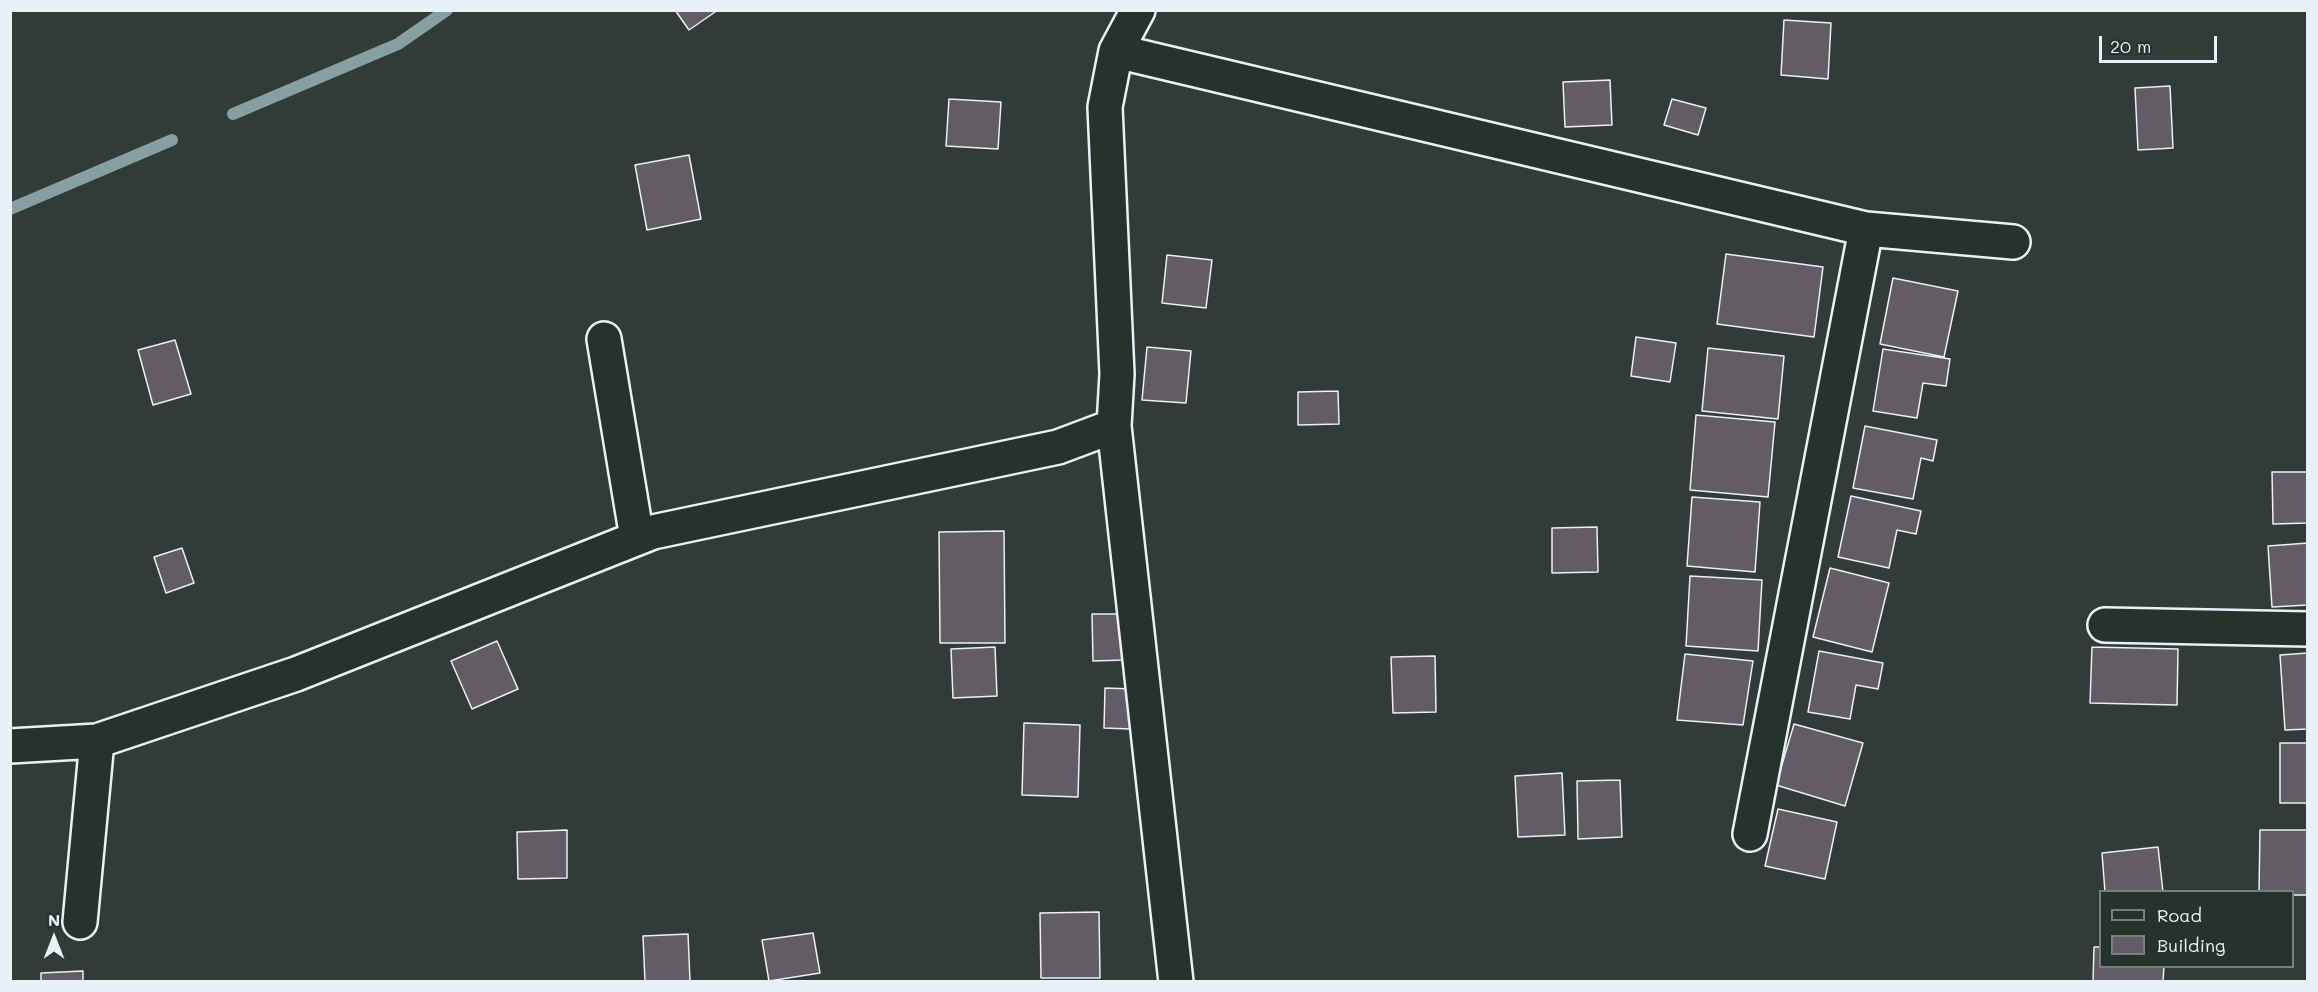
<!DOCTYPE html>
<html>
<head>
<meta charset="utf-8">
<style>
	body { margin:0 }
	#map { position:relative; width:2318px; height:992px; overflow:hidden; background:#323b38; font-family:Mali,sans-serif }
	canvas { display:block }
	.frame { position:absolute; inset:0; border:12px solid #e8f1f8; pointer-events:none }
	.legend { position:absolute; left:2099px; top:890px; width:195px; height:78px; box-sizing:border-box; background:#26332d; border:2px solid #747f7e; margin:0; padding:8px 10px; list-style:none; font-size:18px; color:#e8f1f8 }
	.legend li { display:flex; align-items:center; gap:12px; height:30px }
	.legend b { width:30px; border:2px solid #747f7e }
	.north { position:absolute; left:24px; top:908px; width:60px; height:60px; -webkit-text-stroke:4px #26332d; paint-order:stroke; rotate:0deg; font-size:16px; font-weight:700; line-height:24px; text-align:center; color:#e8f1f8 }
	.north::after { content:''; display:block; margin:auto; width:21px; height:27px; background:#e8f1f8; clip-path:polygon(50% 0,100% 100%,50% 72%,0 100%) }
	.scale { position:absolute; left:2099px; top:36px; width:118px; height:27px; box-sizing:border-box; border:3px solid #e8f1f8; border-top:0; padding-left:8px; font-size:18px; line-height:21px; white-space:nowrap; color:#e8f1f8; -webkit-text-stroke:4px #26332d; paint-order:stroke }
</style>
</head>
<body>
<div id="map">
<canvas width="2318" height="992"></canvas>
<div class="frame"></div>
<ul class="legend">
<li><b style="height:8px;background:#26332d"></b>Road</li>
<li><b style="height:16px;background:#635c64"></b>Building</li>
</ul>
<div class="north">N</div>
<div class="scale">20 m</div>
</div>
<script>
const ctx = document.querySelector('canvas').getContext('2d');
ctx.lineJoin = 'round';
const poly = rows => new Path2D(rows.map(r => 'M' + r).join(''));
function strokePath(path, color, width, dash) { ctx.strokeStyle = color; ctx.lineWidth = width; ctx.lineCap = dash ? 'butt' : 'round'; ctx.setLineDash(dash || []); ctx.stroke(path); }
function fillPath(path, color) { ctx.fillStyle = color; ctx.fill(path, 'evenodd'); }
const stream = poly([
	[233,114,398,44,447,10],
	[10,209,172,140]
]);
const building = poly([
	[675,10,718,10,689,30,675,10],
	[1784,20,1831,23,1828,79,1781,75,1784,20],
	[1610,80,1612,125,1565,127,1563,82,1610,80],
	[2170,86,2173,148,2138,150,2135,88,2170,86],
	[949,99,1001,102,998,149,946,146,949,99],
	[1672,99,1706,108,1698,135,1664,125,1672,99],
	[689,155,701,219,647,230,635,165,689,155],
	[1726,254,1823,267,1814,337,1717,324,1726,254],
	[1167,255,1212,260,1206,308,1162,303,1167,255],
	[1893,278,1958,291,1944,357,1880,344,1893,278],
	[1636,337,1676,343,1670,382,1631,376,1636,337],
	[175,340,191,394,153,405,138,350,175,340],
	[1147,347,1191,351,1186,403,1142,400,1147,347],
	[1708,348,1784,356,1778,419,1702,411,1708,348],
	[1883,349,1950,359,1946,386,1923,383,1917,418,1873,411,1883,349],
	[1338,391,1339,424,1298,425,1298,392,1338,391],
	[1696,415,1775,422,1768,497,1690,490,1696,415],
	[1865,426,1937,440,1933,461,1921,458,1913,499,1853,488,1865,426],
	[2272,472,2308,472,2308,523,2273,524,2272,472],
	[1851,496,1921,511,1916,534,1897,530,1889,568,1838,557,1851,496],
	[1692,497,1760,502,1755,572,1687,566,1692,497],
	[1597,527,1598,572,1552,573,1552,528,1597,527],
	[1004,531,1005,643,940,643,939,532,1004,531],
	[2308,543,2308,605,2272,607,2268,546,2308,543],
	[182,548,194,583,166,593,154,557,182,548],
	[1830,568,1889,583,1872,652,1813,637,1830,568],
	[1690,576,1762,580,1758,651,1686,646,1690,576],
	[1092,614,1123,614,1124,660,1093,661,1092,614],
	[497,641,518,689,472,709,451,661,497,641],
	[995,647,997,696,953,698,951,649,995,647],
	[2092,647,2178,649,2177,705,2090,703,2092,647],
	[1819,651,1883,663,1878,689,1856,685,1850,719,1808,712,1819,651],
	[2308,653,2308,729,2285,730,2280,655,2308,653],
	[1685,654,1753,661,1743,725,1677,720,1685,654],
	[1435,656,1436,712,1393,713,1391,657,1435,656],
	[1105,688,1133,689,1131,729,1104,728,1105,688],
	[1024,723,1080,725,1078,797,1022,795,1024,723],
	[1794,724,1863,743,1845,806,1776,785,1794,724],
	[2280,743,2308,743,2308,803,2280,803,2280,743],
	[1562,773,1565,835,1518,837,1515,776,1562,773],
	[1620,780,1622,837,1578,839,1577,781,1620,780],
	[1778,809,1837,822,1825,879,1765,866,1778,809],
	[567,830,567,878,518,879,517,832,567,830],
	[2260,830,2308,830,2308,895,2292,895,2292,892,2259,892,2260,830],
	[2158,847,2163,892,2105,892,2102,853,2158,847],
	[1099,912,1100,978,1041,978,1040,913,1099,912],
	[813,933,820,973,769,981,762,940,813,933],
	[688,934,690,981,645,982,643,936,688,934],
	[2094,947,2100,947,2100,966,2164,966,2163,982,2093,982,2094,947],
	[83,971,83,982,41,982,41,973,83,971]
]);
const street = poly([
	[1138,10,1116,51,1105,107,1117,374,1114,426,1176,982],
	[1116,51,1866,229,2013,242],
	[604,339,637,538],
	[2105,625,2308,629],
	[10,746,97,741,296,674,653,532,1058,447,1114,426],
	[1750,834,1866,229],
	[80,922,97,741]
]);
strokePath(stream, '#869fa2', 12);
fillPath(building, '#635c64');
strokePath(building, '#e8f1f8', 1.5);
strokePath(street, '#e8f1f8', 38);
strokePath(street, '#26332d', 33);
</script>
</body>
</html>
